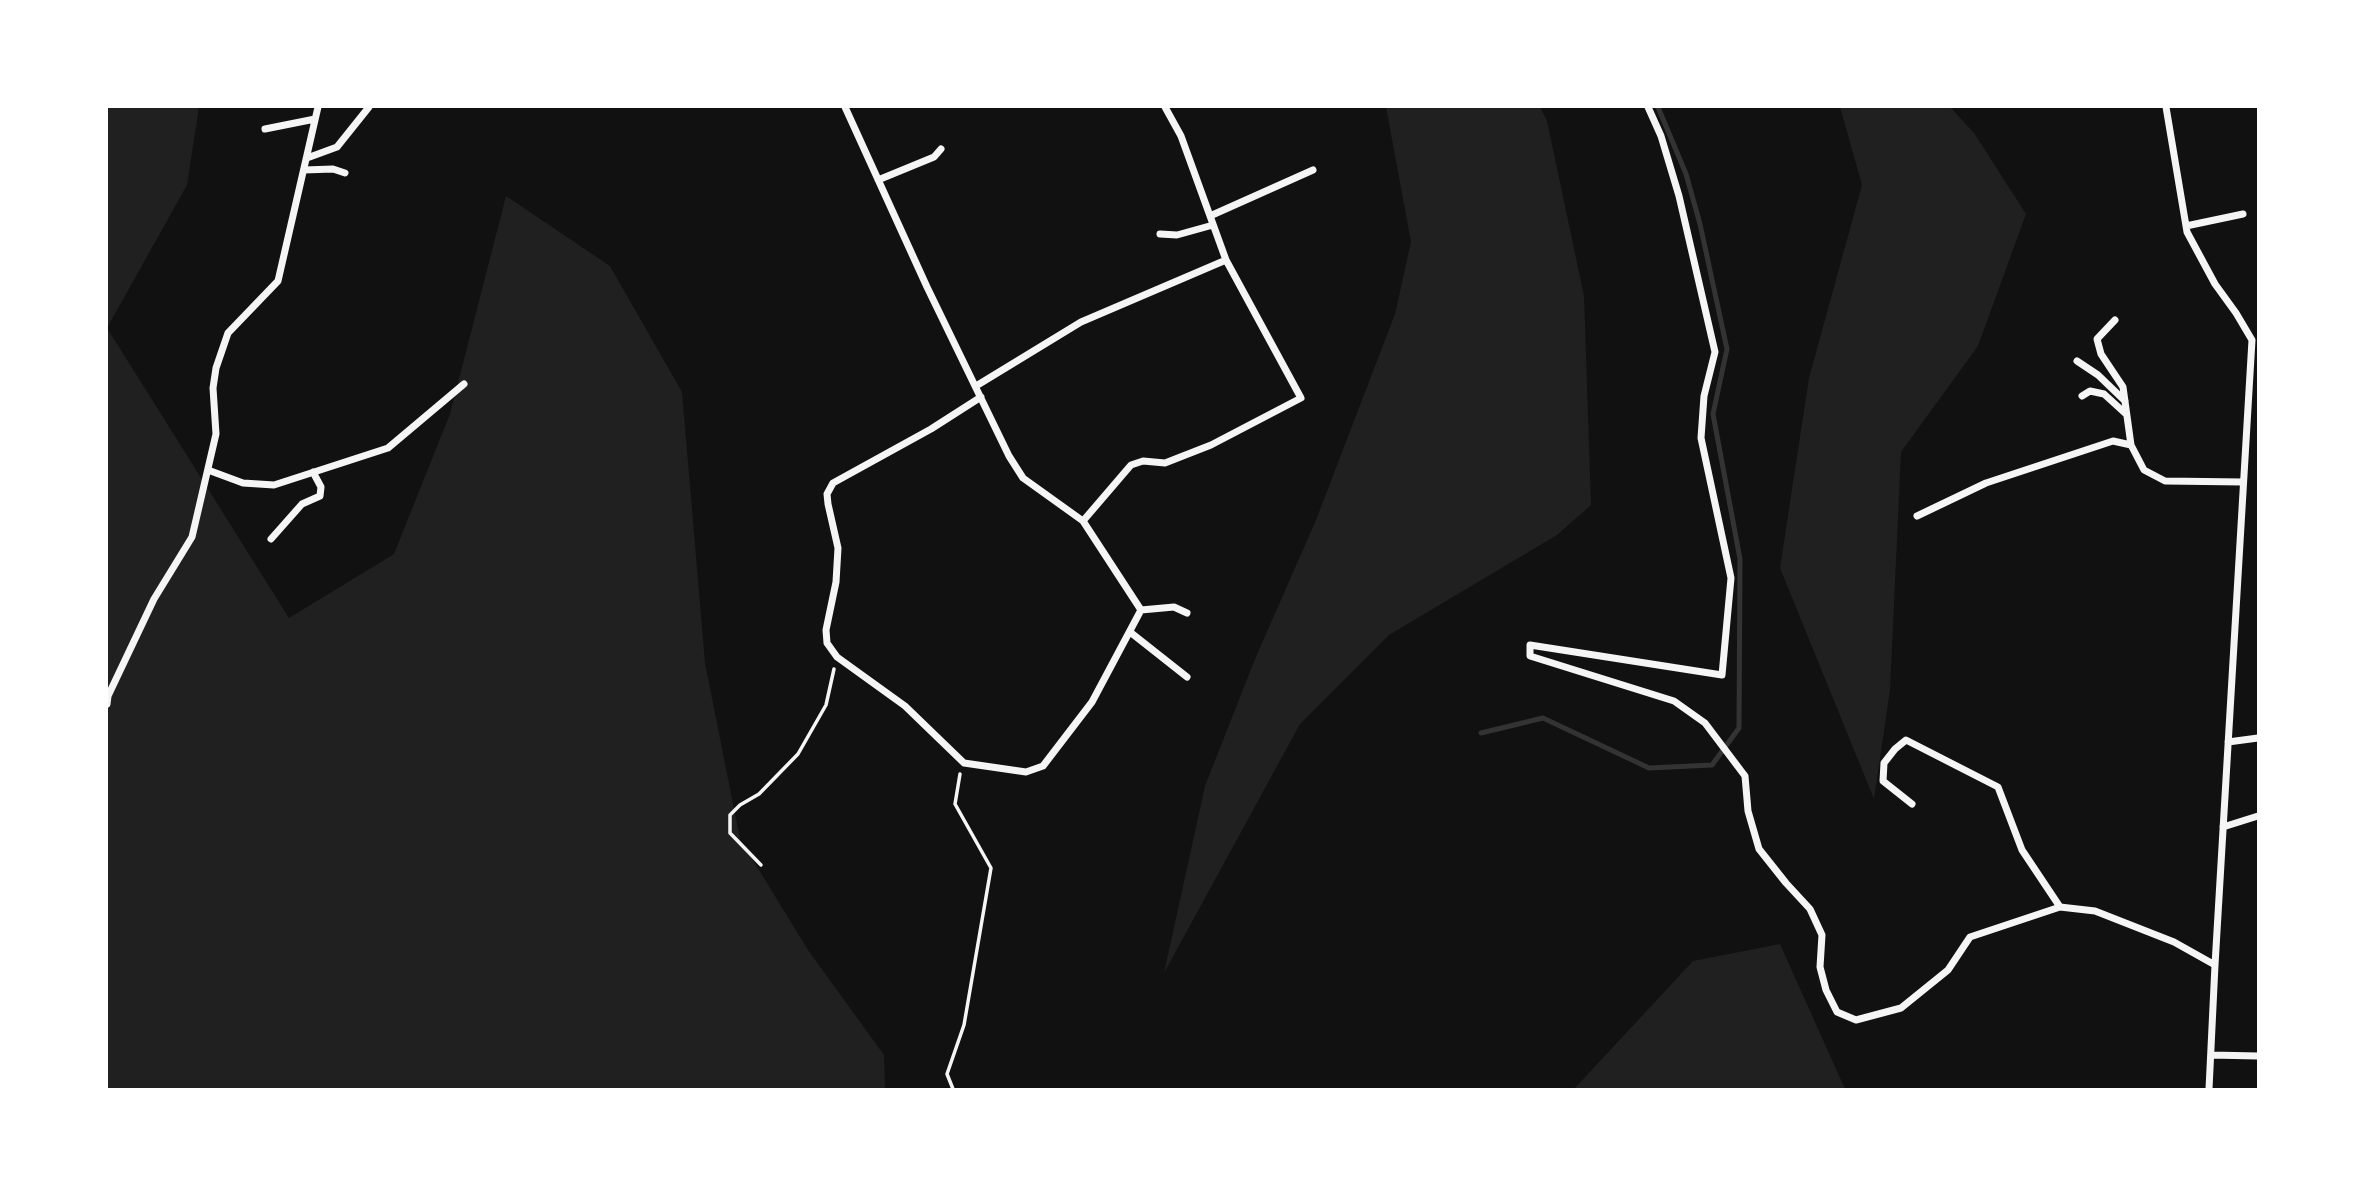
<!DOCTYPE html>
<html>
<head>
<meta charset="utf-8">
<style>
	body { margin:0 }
	#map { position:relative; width:2365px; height:1196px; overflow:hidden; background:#111; font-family:Raleway,sans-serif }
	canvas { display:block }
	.frame { position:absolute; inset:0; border:108px solid #fff; pointer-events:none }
</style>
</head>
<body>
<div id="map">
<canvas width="2365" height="1196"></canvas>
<div class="frame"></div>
</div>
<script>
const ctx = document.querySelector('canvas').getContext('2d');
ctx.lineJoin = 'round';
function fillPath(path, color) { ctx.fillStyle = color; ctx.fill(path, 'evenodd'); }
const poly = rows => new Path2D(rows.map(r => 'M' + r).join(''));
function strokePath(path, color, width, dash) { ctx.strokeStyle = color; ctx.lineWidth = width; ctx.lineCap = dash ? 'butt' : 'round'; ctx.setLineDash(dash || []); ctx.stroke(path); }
const green = poly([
	[107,107,199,107,187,185,107,328,289,618,394,554,450,414,506,196,610,266,682,392,705,663,740,839,808,950,884,1055,885,1089,107,1089],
	[1386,107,1540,107,1547,121,1584,296,1591,505,1557,535,1389,635,1300,724,1164,973,1205,786,1255,659,1316,520,1395,314,1411,242],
	[1840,107,1950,107,1974,133,2026,214,1978,346,1901,452,1890,690,1874,799,1780,568,1809,378,1862,185],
	[1780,944,1845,1089,1574,1089,1693,961]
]);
const stream = poly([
	[1481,733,1543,718,1649,768,1712,765,1739,728,1740,559,1713,414,1727,349,1700,224,1686,174,1658,107]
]);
const path = poly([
	[761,865,730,833,730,815,740,805,759,794,798,754,826,705,834,669],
	[953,1089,947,1074,964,1025,991,868,955,804,960,774]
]);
const minor = poly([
	[845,107,927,287,1009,456,1023,478,1083,521,1131,465,1143,461,1165,463,1211,445,1301,398,1226,260,1181,136,1165,107],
	[1648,107,1661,136,1679,196,1715,352,1704,396,1701,438,1731,578,1722,675,1530,645,1530,656,1674,701,1705,723,1745,776,1748,811,1759,849,1786,883,1810,909,1822,935,1820,967,1826,990,1837,1012,1856,1020,1901,1008,1948,970,1970,937,2060,907],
	[2166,107,2187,232,2215,284,2236,313,2252,340,2215,965,2209,1089],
	[265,129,315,119],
	[307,158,337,147,369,107],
	[304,170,333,169,345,173],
	[878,180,934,157,941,149],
	[1210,216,1313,170],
	[2186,226,2243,214],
	[1160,234,1177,235,1213,225],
	[2115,320,2097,339,2101,354,2123,387,2131,445,2144,470,2165,481,2243,482],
	[2077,361,2098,375,2125,401],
	[976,386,1081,322,1226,260],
	[2082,396,2090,391,2104,394,2126,414],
	[981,397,931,429,833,483,827,494,828,504,838,548,836,582,826,630,827,643,837,657,905,706,964,763,1026,772,1043,766,1092,702,1141,610,1083,521],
	[208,470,243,483,274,485,388,448,464,384],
	[1917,516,1986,483,2113,441,2131,445],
	[271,539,302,504,320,496,321,487,313,472],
	[1141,610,1174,607,1187,613],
	[1130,632,1187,677],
	[107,704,108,696,154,599,192,537,216,434,213,388,216,368,228,333,278,281,318,107],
	[2228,742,2258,738],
	[1912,804,1883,781,1884,763,1895,749,1906,740,1998,787,2022,850,2060,907,2095,911,2174,942,2215,965],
	[2223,827,2258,816],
	[2211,1055,2258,1056]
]);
fillPath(green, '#202020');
strokePath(stream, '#333', 5);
strokePath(path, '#f5f5f5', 3.5);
strokePath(minor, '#f5f5f5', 7);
</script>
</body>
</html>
